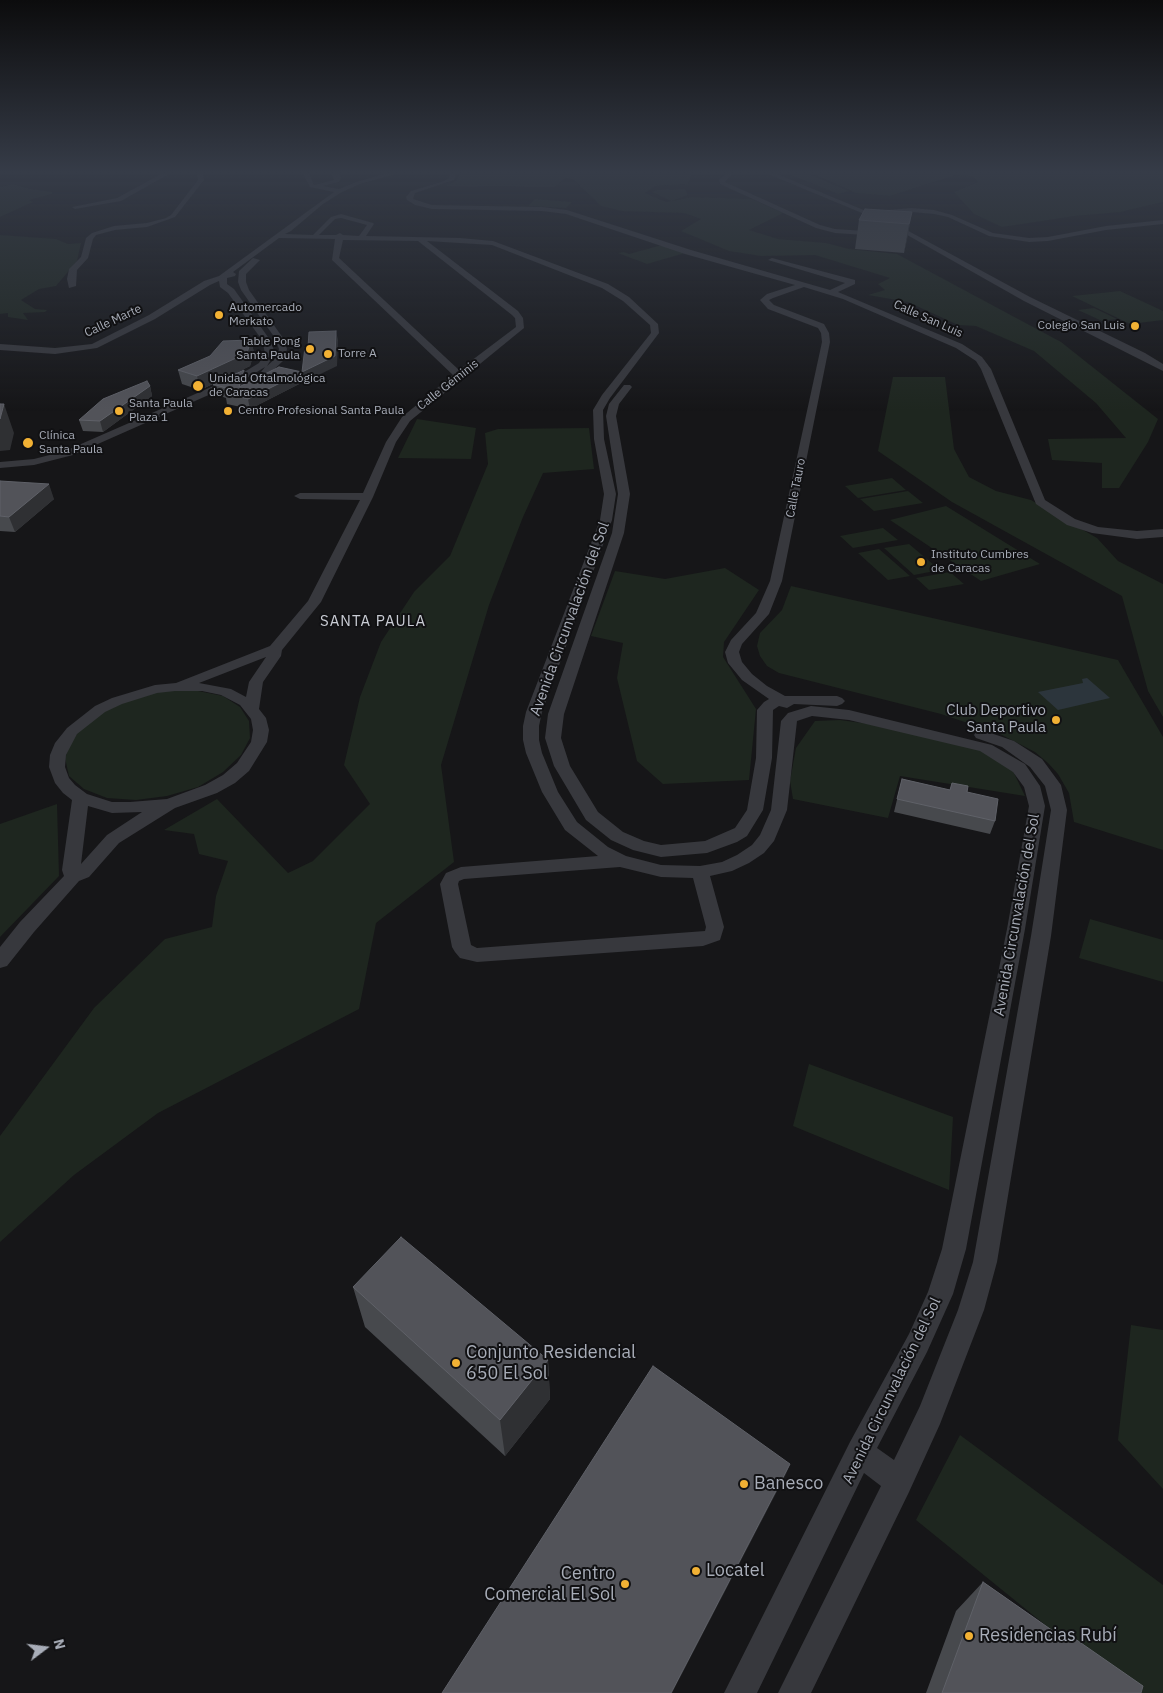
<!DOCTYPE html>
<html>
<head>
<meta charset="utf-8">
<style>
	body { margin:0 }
	#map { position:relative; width:1163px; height:1693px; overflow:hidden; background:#161618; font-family:"IBM Plex Sans",sans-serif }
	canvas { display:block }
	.north { position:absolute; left:20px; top:1623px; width:50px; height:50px; -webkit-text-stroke:4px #111113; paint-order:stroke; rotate:75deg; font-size:14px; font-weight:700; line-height:20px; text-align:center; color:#a8adb8 }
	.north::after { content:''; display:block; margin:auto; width:18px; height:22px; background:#a8adb8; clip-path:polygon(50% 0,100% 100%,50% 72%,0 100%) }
</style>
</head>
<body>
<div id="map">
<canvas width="1163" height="1693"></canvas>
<div class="north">N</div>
</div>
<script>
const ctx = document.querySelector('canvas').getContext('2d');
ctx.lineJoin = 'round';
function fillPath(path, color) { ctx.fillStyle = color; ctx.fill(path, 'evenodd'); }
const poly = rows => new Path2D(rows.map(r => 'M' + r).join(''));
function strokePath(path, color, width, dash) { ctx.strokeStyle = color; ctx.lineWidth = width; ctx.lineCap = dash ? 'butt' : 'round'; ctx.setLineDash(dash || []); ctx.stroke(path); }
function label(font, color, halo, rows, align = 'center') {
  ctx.font = font + ' "IBM Plex Sans",sans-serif'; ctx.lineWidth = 4; ctx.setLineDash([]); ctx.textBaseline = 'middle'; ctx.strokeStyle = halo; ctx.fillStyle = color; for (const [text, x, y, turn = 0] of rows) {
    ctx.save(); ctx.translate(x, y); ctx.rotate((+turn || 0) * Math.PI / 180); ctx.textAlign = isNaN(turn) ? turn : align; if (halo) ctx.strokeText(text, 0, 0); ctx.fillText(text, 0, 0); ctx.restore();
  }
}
const green = poly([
	[460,174,692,174,688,184,655,186,645,193,666,202,671,201,652,192,657,190,685,189,688,195,672,201,692,197,752,199,783,213,749,230,778,239,826,243,849,249,897,254,1061,342,1158,419,1148,442,1119,488,1102,488,1102,463,1052,460,1048,439,1126,438,1096,403,1034,351,976,326,958,325,908,302,868,295,885,290,878,284,890,278,815,255,761,256,729,251,681,231,701,219,684,213,622,211,601,206,573,179,565,178,555,187,445,186,456,181],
	[789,174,808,174,849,191,838,194],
	[814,174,1163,174,1163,202,1120,212,1075,216,1002,227,974,214,954,192,978,182,973,176,955,175,890,196,856,193],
	[13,184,31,189,52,192,52,194,29,200,33,202,0,217,0,187],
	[535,199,572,202,566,208,528,206],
	[0,235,56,239,68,244,81,243,77,261,56,286,39,289,21,300,35,309,47,310,45,312,23,313,28,320,8,317,8,313,0,314],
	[662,245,685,253,647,264,618,253,624,252,629,254],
	[1120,291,1163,311,1163,320,1130,324,1072,296],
	[1094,308,1117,319,1102,321,1078,310],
	[893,377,945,377,954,449,969,477,996,491,1031,500,1097,538,1118,561,1163,584,1163,717,1148,691,1122,596,952,502,878,451],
	[417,419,476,428,471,459,398,458],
	[589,428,594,469,543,473,523,517,489,605,441,765,454,862,376,923,359,1009,158,1113,74,1175,0,1242,0,1136,94,1008,165,939,212,927,216,896,228,861,199,854,194,834,164,830,217,799,288,873,313,861,370,804,344,765,360,697,381,642,414,592,450,556,488,464,485,433,498,429],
	[892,478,906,490,858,498,845,486],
	[908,491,923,503,874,511,860,499],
	[946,506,1040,564,981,581,890,520],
	[883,528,898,540,853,548,840,536],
	[909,544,940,570,914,575,884,548],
	[879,549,910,576,888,580,858,553],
	[725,568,759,590,724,642,723,657,756,709,749,780,663,784,637,761,617,678,623,643,591,636,615,571,665,579],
	[950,572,964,584,929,590,916,578],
	[791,586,1118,660,1163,737,1163,850,1074,822,1069,793,1058,774,1048,763,1035,752,1000,734,941,714,779,673,767,666,760,656,757,646,760,633,782,610],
	[169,690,198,691,223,696,240,707,249,721,250,738,241,755,223,772,198,787,167,796,136,800,107,798,84,789,69,776,65,758,72,739,88,721,111,706,139,696],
	[840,720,884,726,990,752,1012,769,1025,796,900,776,888,818,793,799,790,781,796,748,815,721],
	[57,804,59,876,0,937,0,824],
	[1090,919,1163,940,1163,982,1079,958],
	[809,1064,953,1117,949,1190,793,1126],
	[1131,1325,1163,1330,1163,1489,1118,1440],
	[960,1435,1163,1585,1163,1693,1129,1693,916,1520]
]);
const water = poly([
	[1087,678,1110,698,1058,710,1038,692,1083,683,1082,679]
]);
const minor = poly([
	[161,174,169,174,121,201,75,209,72,207,117,198,161,174],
	[197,174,203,174,204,180,175,217,147,227,115,230,96,235,93,239,88,258,77,270,76,286,69,288,67,279,69,269,81,257,86,238,92,233,114,226,147,223,166,218,171,215,198,180,197,174],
	[303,174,309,174,314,185,334,180,332,174,339,174,341,177,339,182,323,186,339,189,356,182,384,174,395,174,360,184,342,192,323,204,291,231,285,234,313,235,331,217,341,214,373,223,374,224,366,236,460,238,493,241,608,284,629,297,658,324,659,333,610,398,603,410,604,439,616,494,612,520,542,712,539,726,539,740,542,753,558,792,577,822,608,847,626,856,661,865,700,866,722,862,737,855,752,845,760,835,771,810,781,721,788,713,811,706,849,710,992,745,1025,764,1040,786,1045,806,1025,929,966,1249,953,1294,927,1352,877,1448,894,1460,920,1406,958,1310,973,1262,1031,936,1051,810,1045,786,1030,767,1002,747,976,738,974,735,976,732,982,730,1014,741,1042,759,1061,785,1067,810,1051,936,997,1262,984,1310,940,1424,909,1492,811,1693,778,1693,881,1486,864,1473,757,1693,724,1693,850,1442,909,1334,928,1292,942,1249,1007,929,1029,806,1024,787,1013,772,980,751,849,720,812,716,797,721,787,810,774,841,764,853,749,863,732,871,710,876,724,927,720,940,703,946,477,962,460,958,455,952,452,947,440,884,446,873,461,867,598,856,565,830,542,792,526,753,523,740,523,726,526,712,600,520,604,494,594,439,593,410,602,395,651,333,650,325,623,301,602,288,492,245,427,241,518,311,523,318,524,328,410,421,396,442,373,497,321,602,282,650,281,656,263,682,259,709,266,718,269,730,267,742,249,771,235,783,217,793,175,808,119,843,89,877,79,881,34,932,7,966,0,968,0,947,20,922,64,876,62,870,72,800,63,793,55,783,49,767,50,755,55,743,67,728,95,706,112,698,155,685,176,683,270,646,308,601,360,500,300,499,294,496,300,493,363,493,386,442,402,417,453,375,332,260,335,239,279,238,233,272,236,274,235,276,227,278,227,284,234,289,270,340,275,353,267,366,277,357,279,349,275,338,241,290,238,282,239,271,253,258,260,260,246,274,246,282,249,290,283,338,287,349,284,360,269,374,263,374,261,372,265,367,247,378,73,455,34,465,0,468,0,462,34,459,65,451,241,374,259,363,265,353,262,340,228,293,220,287,219,281,210,285,155,319,97,348,55,354,0,350,0,344,55,348,92,344,149,315,204,281,219,276,334,192,310,187,303,174],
	[341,218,367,225,359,236,343,235,340,233,336,235,319,235,335,219,341,218],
	[343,240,418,241,512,315,515,318,516,327,459,370,339,258,343,240],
	[266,657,249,682,246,697,231,689,199,683,266,657],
	[175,691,202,691,221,695,240,705,251,719,253,730,251,742,237,763,223,775,205,785,167,799,130,802,112,802,87,794,75,785,69,778,65,767,66,755,77,734,105,712,122,704,157,693,175,691],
	[88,806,112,813,142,812,107,835,81,864,88,806],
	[620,867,661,877,693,878,706,927,705,931,477,948,471,945,458,884,459,881,464,879,620,867],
	[450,174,456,174,454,180,415,193,413,199,432,205,542,207,567,210,691,250,830,290,845,283,768,260,772,258,855,280,855,284,838,292,962,344,982,357,991,369,1045,500,1075,519,1098,527,1137,531,1163,529,1163,537,1137,539,1092,533,1067,525,1036,504,981,369,976,361,956,348,843,299,804,287,773,298,769,300,774,305,824,324,829,333,830,342,782,581,769,614,742,644,739,652,742,662,752,674,767,686,785,696,837,696,842,698,845,701,842,704,837,706,794,704,787,708,779,706,773,710,772,758,763,810,747,836,737,842,707,853,661,857,633,850,611,840,586,820,554,766,545,738,548,714,612,533,618,494,606,416,609,404,624,385,630,385,632,387,619,404,616,416,630,494,624,533,564,714,561,738,570,766,598,812,623,832,644,841,661,845,705,841,735,828,747,810,756,758,757,710,764,702,769,699,742,680,728,663,725,652,731,640,756,613,770,581,822,342,821,333,818,328,768,309,760,300,767,294,795,285,685,254,566,214,542,211,432,209,415,205,407,200,406,197,411,191,444,181,449,178,450,174],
	[725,174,732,174,725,182,820,225,835,229,880,232,884,234,880,236,835,233,816,228,720,184,719,180,725,174],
	[768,174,777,174,890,221,1030,297,1145,353,1163,364,1163,371,1024,301,886,223,768,174],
	[912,208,934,210,952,215,993,233,1029,238,1048,237,1106,226,1163,220,1163,224,1106,230,1048,241,1029,242,989,236,948,217,934,214,912,212,887,214,884,212,887,210,912,208]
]);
const wall = poly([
	[912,212,904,253,855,249,859,220],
	[251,340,254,353,250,366,213,384,244,370,246,381,245,384,302,372,303,382,250,409,227,404,226,398,215,394,213,384,200,390,182,384,178,370],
	[150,386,152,396,103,432,83,431,79,420],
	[0,481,54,499,15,532,0,531],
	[902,779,950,790,952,783,967,792,995,821,990,834,894,812],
	[353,1287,548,1360,550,1399,505,1456,365,1327],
	[983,1582,1063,1638,1068,1634,1141,1693,926,1693,956,1611]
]);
const shadedWall = poly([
	[912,212,907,240,904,253,909,224],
	[336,331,338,340,337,366,304,382,302,372],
	[251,340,254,353,250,366,200,390,197,376],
	[244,370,246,381,241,397,239,387],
	[302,372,303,382,250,409,248,399],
	[150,386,152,396,103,432,100,421],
	[4,404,14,433,10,450,0,451,0,419],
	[49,484,54,499,15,532,9,517],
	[548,1360,550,1399,505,1456,500,1420],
	[790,1464,786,1474,672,1693,671,1693]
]);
const building = poly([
	[865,209,912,212,909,224,859,220,865,209],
	[336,331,335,356,302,372,305,347,308,347,309,332,336,331],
	[251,340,247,353,197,376,178,370,210,356,223,341,251,340],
	[279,367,302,372,248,399,225,393,232,390,213,384,244,370,239,387,279,367],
	[147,381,150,386,100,421,79,420,103,399,147,381],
	[0,404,4,404,0,419,0,404],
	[0,481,49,484,9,517,0,516,0,481],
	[902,779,950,790,952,783,968,786,967,792,998,799,995,821,897,799,902,779],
	[401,1237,548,1360,500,1420,353,1287,401,1237],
	[653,1366,790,1464,671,1693,442,1693,653,1366],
	[983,1582,1066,1640,1068,1634,1143,1686,1141,1693,942,1693,983,1582]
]);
const markers = [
	[219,315,5,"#f2b134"],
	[1135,326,5,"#f2b134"],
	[310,349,5,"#f2b134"],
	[328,354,5,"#f2b134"],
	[198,386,6,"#f2b134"],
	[119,411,5,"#f2b134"],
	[228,411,5,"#f2b134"],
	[28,443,6,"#f2b134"],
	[921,562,5,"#f2b134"],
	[1056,720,5,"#f2b134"],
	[456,1363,5,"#f2b134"],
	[744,1484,5,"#f2b134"],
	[696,1571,5,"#f2b134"],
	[625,1584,5,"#f2b134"],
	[969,1636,5,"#f2b134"]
];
const farPoinames = [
	["Automercado",229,308],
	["Merkato",229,322],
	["Colegio San Luis",1125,326,"right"],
	["Table Pong",300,342,"right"],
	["Santa Paula",300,356,"right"],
	["Torre A",338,354],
	["Unidad Oftalmológica",209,379],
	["de Caracas",209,393],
	["Santa Paula",129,404],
	["Plaza 1",129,418],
	["Centro Profesional Santa Paula",238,411],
	["Clínica",39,436],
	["Santa Paula",39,450],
	["Instituto Cumbres",931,555],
	["de Caracas",931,569]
];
const farStreetnames = [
	["Calle San Luis",928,319,24],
	["Calle Marte",113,321,-25],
	["Calle Géminis",448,385,-38],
	["Calle Tauro",796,488,-79]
];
const streetNames = [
	["Avenida Circunvalación del Sol",570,619,-70],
	["Avenida Circunvalación del Sol",1017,915,-80],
	["Avenida Circunvalación del Sol",892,1391,-64]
];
const farQuarternames = [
	["SANTA PAULA",373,622]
];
const poiNames = [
	["Club Deportivo",1046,711],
	["Santa Paula",1046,728]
];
const nearPoinames = [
	["Conjunto Residencial",466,1353],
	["650 El Sol",466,1374],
	["Banesco",754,1484],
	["Locatel",706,1571],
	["Centro",615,1574,"right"],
	["Comercial El Sol",615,1595,"right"],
	["Residencias Rubí",979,1636]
];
fillPath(green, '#1e261f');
fillPath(water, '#2c353c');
fillPath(minor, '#37383d');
fillPath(wall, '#47494d');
fillPath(shadedWall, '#2f3033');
fillPath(building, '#525359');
strokePath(building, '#5f6168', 1);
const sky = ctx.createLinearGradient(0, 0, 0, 411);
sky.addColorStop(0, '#0c0c0d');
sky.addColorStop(0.42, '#363c48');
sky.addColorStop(1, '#363c4800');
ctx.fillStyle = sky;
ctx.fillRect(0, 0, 1163, 411);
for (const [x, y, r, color] of markers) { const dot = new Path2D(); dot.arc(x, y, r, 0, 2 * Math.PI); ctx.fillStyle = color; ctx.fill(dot); strokePath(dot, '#111113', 2); }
label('12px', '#a8adb8', '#111113', farPoinames, 'left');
label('12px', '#a8adb8', '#111113', farStreetnames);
label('15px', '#a8adb8', '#111113', streetNames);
ctx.letterSpacing = '1px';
label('15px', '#c9ccd4', '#111113', farQuarternames);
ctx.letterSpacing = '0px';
label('15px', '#a8adb8', '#111113', poiNames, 'right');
label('18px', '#a8adb8', '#111113', nearPoinames, 'left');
</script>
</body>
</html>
